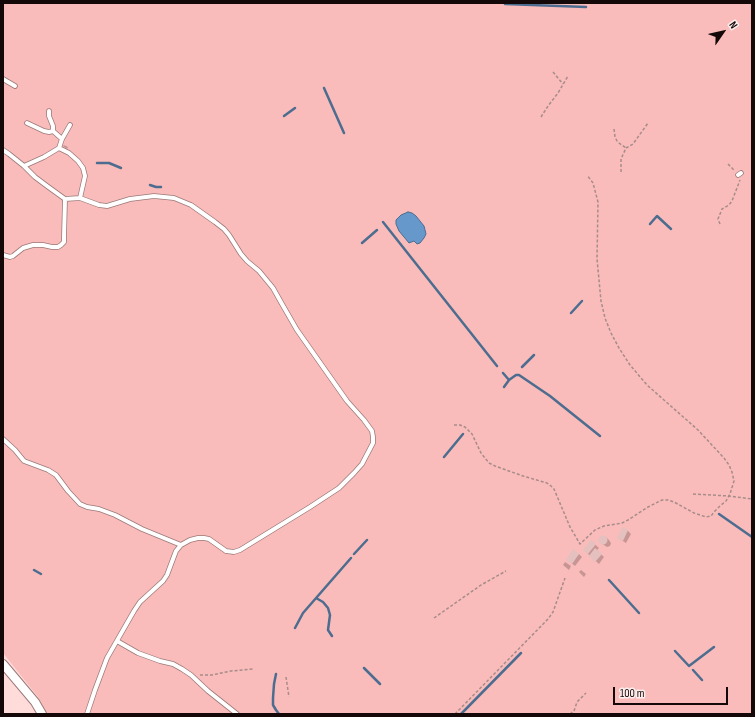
<!DOCTYPE html>
<html>
<head>
<meta charset="utf-8">
<style>
	body { margin:0 }
	#map { position:relative; width:755px; height:717px; overflow:hidden; background:#ffdbd9; font-family:"Sofia Sans Condensed",sans-serif }
	canvas { display:block }
	.frame { position:absolute; inset:0; border:4px solid #140908; pointer-events:none }
	.north { position:absolute; left:703px; top:12px; width:40px; height:40px; -webkit-text-stroke:3px #fdeeed; paint-order:stroke; rotate:56deg; font-size:11px; font-weight:700; line-height:16px; text-align:center; color:#140908 }
	.north::after { content:''; display:block; margin:auto; width:14px; height:18px; background:#140908; clip-path:polygon(50% 0,100% 100%,50% 72%,0 100%) }
	.scale { position:absolute; left:613px; top:687px; width:115px; height:18px; box-sizing:border-box; border:2px solid #140908; border-top:0; padding-left:5px; font-size:12px; line-height:14px; white-space:nowrap; color:#140908; -webkit-text-stroke:3px #fdeeed; paint-order:stroke }
</style>
</head>
<body>
<div id="map">
<canvas width="755" height="717"></canvas>
<div class="frame"></div>
<div class="north">N</div>
<div class="scale">100 m</div>
</div>
<script>
const ctx = document.querySelector('canvas').getContext('2d');
ctx.lineJoin = 'round';
function fillPath(path, color) { ctx.fillStyle = color; ctx.fill(path, 'evenodd'); }
const poly = rows => new Path2D(rows.map(r => 'M' + r).join(''));
function strokePath(path, color, width, dash) { ctx.strokeStyle = color; ctx.lineWidth = width; ctx.lineCap = dash ? 'butt' : 'round'; ctx.setLineDash(dash || []); ctx.stroke(path); }
const green = poly([
	[3,3,752,3,752,714,47,714,38,697,3,653]
]);
const water = poly([
	[408,212,412,213,416,216,424,226,426,234,424,238,420,243,417,244,414,241,409,243,399,231,396,224,396,220,401,215,408,212]
]);
const shadow = poly([
	[64,145,68,147,67,149,63,146],
	[623,529,628,531,631,534,626,543,618,538],
	[603,536,606,537,609,540,611,543,610,546,607,547,601,543,600,540,601,537],
	[591,541,599,548,597,550,604,557,599,564,587,553],
	[579,554,582,557,575,566,570,562],
	[565,562,571,566,569,570,563,565],
	[581,570,586,574,584,577,579,572]
]);
const stream = poly([
	[505,4,586,7],
	[324,88,344,133],
	[284,116,295,108],
	[97,163,109,163,121,168],
	[150,185,156,187,161,187],
	[383,222,497,366],
	[650,224,657,216,671,229],
	[362,243,377,230],
	[571,313,582,301],
	[522,367,534,355],
	[503,373,509,380],
	[504,387,509,380,516,375,519,375,550,396,600,436],
	[444,457,463,434],
	[719,514,752,537],
	[354,554,367,540],
	[34,570,41,574],
	[609,580,639,613],
	[316,598,323,602,328,608,330,615,328,630,332,636],
	[295,628,303,613,351,558],
	[675,651,689,666,714,647],
	[364,668,380,684],
	[693,670,702,680],
	[276,674,274,684,273,698,273,705,276,710,279,714],
	[461,714,521,653]
]);
const building = poly([
	[623,527,628,530,623,541,617,538],
	'598.5 540a4.5 4.5 0 1 1 9 0a4.5 4.5 0 1 1-9 0Z',
	[591,540,596,544,588,554,583,550],
	[595,548,602,554,595,562,589,556],
	[573,549,579,554,572,564,566,560]
]);
const path = poly([
	[553,72,563,84],
	[541,117,548,106,558,93,568,76],
	[614,129,615,137,617,141,619,143,626,148],
	[728,164,734,170],
	[621,172,621,159,626,148,633,144,648,123],
	[720,224,718,219,722,209,729,205,732,201,740,180],
	[454,425,460,425,465,427,472,434,481,453,489,463,495,466,523,476,547,483,551,486,554,489,570,527,580,544,595,530,604,526,622,523,628,520,648,507,662,500,668,500,674,502,694,513,706,517,711,516,715,511,720,506,726,501,730,494,734,481,732,472,729,465,724,458,698,430,647,385,630,365,619,348,611,333,605,318,601,301,597,259,598,202,593,183,587,175],
	[693,494,729,496,752,499],
	[434,618,481,585,506,571],
	[200,675,212,675,231,671,253,669],
	[286,677,289,697],
	[455,714,548,619,553,612,565,578],
	[570,714,574,711,577,702,586,693]
]);
const service = poly([
	[3,79,15,86],
	[27,123,44,131,49,132,53,131,53,126,49,116,49,111],
	[53,131,62,139],
	[59,148,69,153,78,161,83,168,85,176,80,198],
	[3,150,9,154,24,166,35,177,47,186,65,199,80,198,99,205,107,206,130,199,154,196,174,198,191,205,215,222,224,229,229,235,241,254,247,261,259,271,273,288,282,304,297,330,347,401,364,420,372,431,373,437,373,443,362,464,354,473,339,488,310,507,240,550,234,552,226,551,209,539,204,538,198,538,190,540,181,545,176,551,167,575,163,581,140,602,134,611,107,658,95,690,87,714],
	[24,166,44,157,59,148,62,139,70,125],
	[738,175,741,173],
	[3,255,10,257,13,256,23,248,33,245,43,245,52,247,58,247,61,245,64,242,64,237,65,199],
	[3,439,15,450,24,461,48,470,56,475,68,491,80,504,87,507,99,509,115,515,142,529,181,545],
	[117,641,138,653,160,661,173,664,182,669,191,675,208,691,237,714]
]);
const minor = poly([
	[3,664,35,702,42,714]
]);
fillPath(green, '#f9bcba');
fillPath(water, '#6698cb');
strokePath(water, '#4d6d90', 1);
fillPath(shadow, '#0003');
strokePath(stream, '#4d6d90', 2.5);
fillPath(building, '#e4c1bf');
strokePath(service, '#9a7978', 5.5);
strokePath(minor, '#9a7978', 10);
strokePath(path, '#a68c8a', 1.5, [3, 2]);
strokePath(service, '#fff', 4);
strokePath(minor, '#fff', 8);
</script>
</body>
</html>
